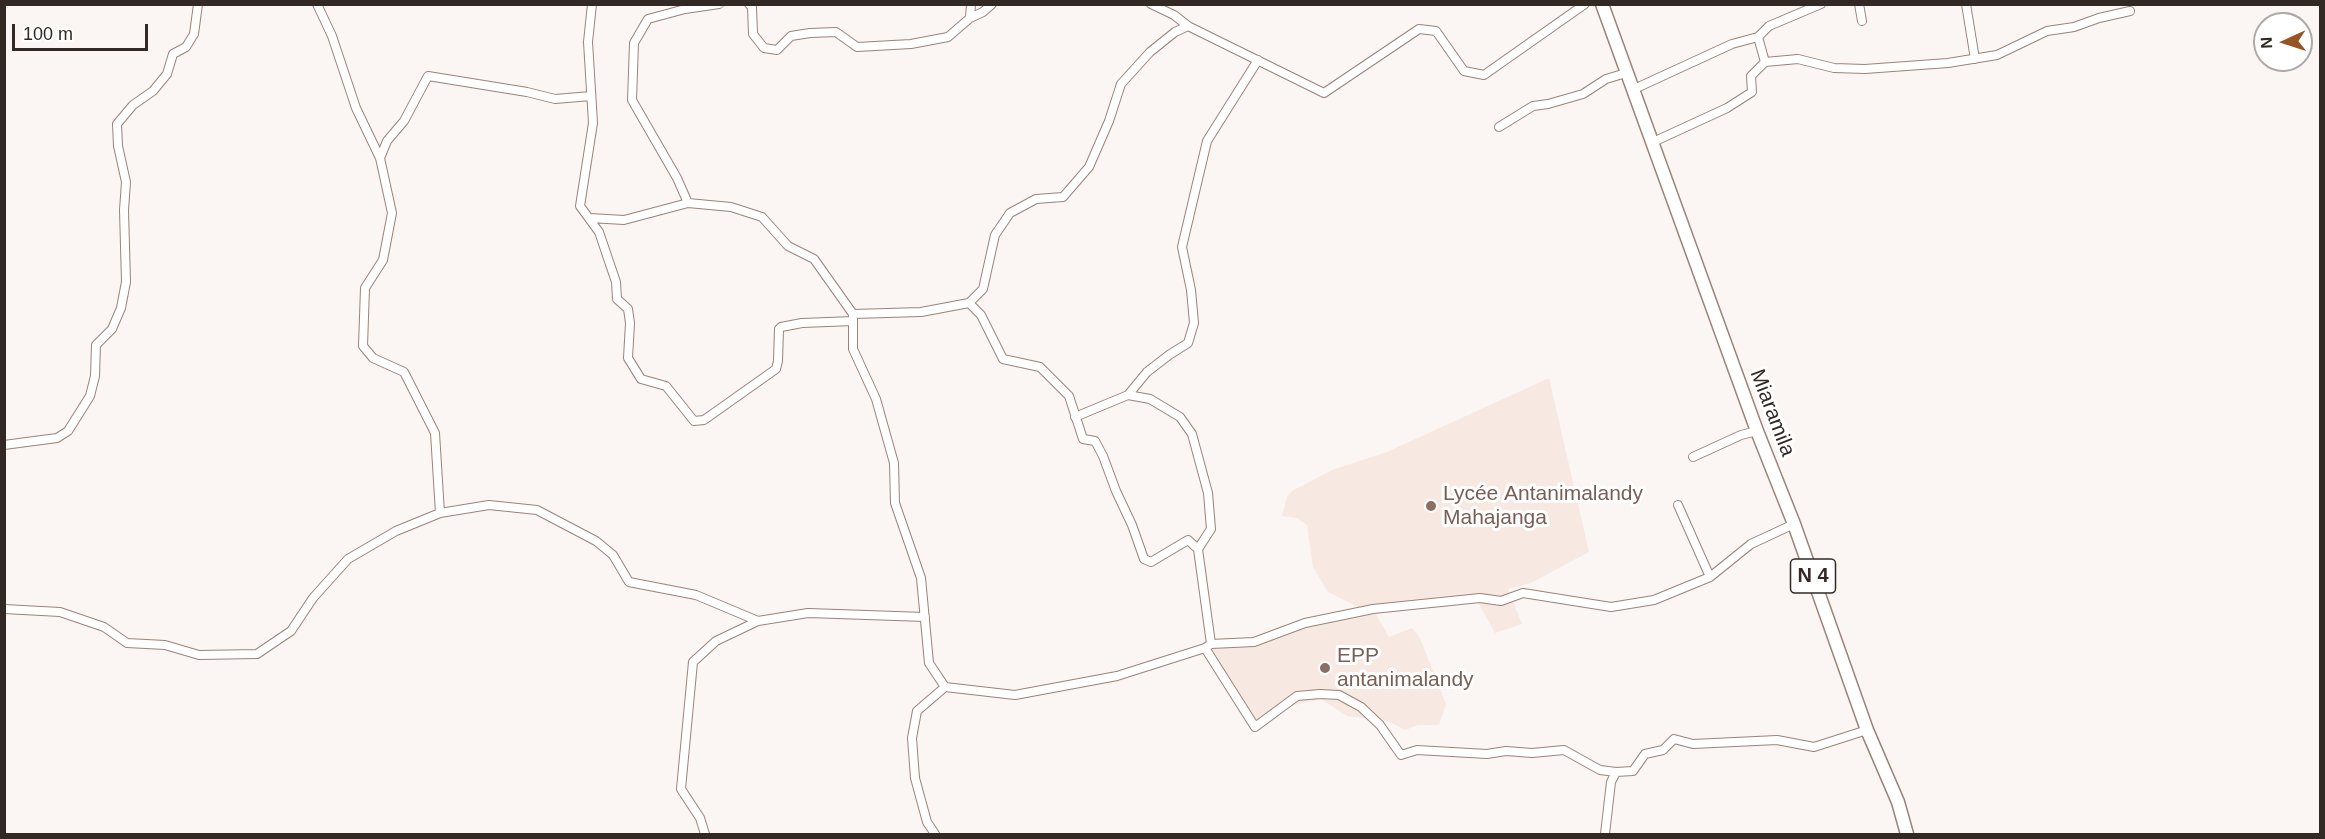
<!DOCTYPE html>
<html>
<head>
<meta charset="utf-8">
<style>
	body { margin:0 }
	#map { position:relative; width:2325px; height:839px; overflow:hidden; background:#fbf5f3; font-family:Helvetica,sans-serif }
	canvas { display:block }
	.frame { position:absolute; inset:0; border:6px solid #332924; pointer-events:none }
	.north { position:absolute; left:2253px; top:12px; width:60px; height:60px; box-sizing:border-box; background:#fff; border:2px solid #ada9a7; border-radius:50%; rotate:267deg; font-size:16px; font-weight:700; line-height:24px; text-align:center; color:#332924 }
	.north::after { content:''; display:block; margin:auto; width:21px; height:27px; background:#975424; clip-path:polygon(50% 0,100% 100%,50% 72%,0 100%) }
	.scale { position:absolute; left:12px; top:24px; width:136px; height:27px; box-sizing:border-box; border:3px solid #332924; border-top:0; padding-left:8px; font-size:18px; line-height:21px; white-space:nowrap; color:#332924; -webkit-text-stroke:4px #fff; paint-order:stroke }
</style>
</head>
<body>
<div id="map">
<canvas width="2325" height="839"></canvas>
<div class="frame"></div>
<div class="north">N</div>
<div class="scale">100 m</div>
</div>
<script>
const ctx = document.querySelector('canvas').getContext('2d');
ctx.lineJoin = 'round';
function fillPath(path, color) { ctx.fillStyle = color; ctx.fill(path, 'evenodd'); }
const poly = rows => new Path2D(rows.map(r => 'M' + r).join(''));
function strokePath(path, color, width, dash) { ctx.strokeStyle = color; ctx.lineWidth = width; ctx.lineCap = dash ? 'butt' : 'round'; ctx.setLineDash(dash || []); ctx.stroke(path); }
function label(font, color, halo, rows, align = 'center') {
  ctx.font = font + ' Helvetica,sans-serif'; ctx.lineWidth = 6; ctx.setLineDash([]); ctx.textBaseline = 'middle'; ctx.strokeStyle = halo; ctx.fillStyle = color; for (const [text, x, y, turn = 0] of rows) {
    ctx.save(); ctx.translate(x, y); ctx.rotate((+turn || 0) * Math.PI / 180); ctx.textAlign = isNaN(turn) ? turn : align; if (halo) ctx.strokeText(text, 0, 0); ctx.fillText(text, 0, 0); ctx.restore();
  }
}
const built = poly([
	[1549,378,1589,552,1531,583,1508,589,1522,624,1495,633,1474,595,1442,597,1413,603,1360,608,1328,592,1313,567,1307,525,1297,518,1282,516,1287,497,1292,491,1332,470,1387,452],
	[1373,609,1389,637,1412,628,1420,638,1446,704,1439,725,1418,725,1405,730,1388,721,1347,716,1321,699,1281,708,1266,719,1249,724,1221,678,1211,644,1254,642,1305,623]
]);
const minor = poly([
	[317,4,332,36,356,108,380,158,392,213,383,260,365,288,363,346,373,358,404,372,435,433,440,513],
	[592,4,588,42,593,123,580,206,599,232,616,282,617,299,628,309,630,323,628,358,641,379,666,386,694,421,704,420,776,369,778,361,779,329,781,327,802,323,853,321],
	[749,4,752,7,753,34,764,48,777,50,791,36,810,33,836,32,857,47,911,44,948,37,970,18,971,4],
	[1151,4,1174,15,1188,26],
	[1859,4,1862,21],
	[1966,4,1975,59],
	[970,18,983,12,992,4],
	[1765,62,1758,37,1769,26,1821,4],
	[1632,90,1732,44,1758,37],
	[1499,127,1533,106,1548,104,1583,94,1606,79,1626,73],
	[1651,143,1727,108,1752,92,1751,76,1765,62,1798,59,1834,68,1865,69,1948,63,1997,55,2047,31,2074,27,2099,18,2130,11],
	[380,158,387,141,404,121,428,76,527,92,555,99,591,96],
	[688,203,677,178,632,100,634,43,648,19,685,9,719,4],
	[590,218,624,220,688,203,731,207,762,217,788,246,814,259,853,314,921,312,969,303,983,289,995,235,1010,213,1036,199,1063,197,1089,167,1109,121,1121,84,1150,52,1175,32,1188,26,1324,93,1419,29,1436,31,1464,71,1484,75,1585,4],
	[969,303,981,315,1003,359,1040,367,1069,396,1083,439,1095,441,1103,456,1116,491,1132,525,1144,559,1151,562,1188,540,1198,549,1211,644],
	[853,316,853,349,876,399,894,463,895,503,921,578,929,663,945,687],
	[1128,395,1150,399,1180,417,1192,434,1208,493,1211,529,1198,549],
	[1075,417,1128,395,1147,372,1169,355,1188,343,1194,323,1191,290,1182,247,1207,141,1258,60],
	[4,445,57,438,68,431,90,396,95,376,96,345,112,329,121,308,126,282,124,210,126,182,118,146,117,124,133,105,153,91,167,74,173,54,186,47,194,34,198,4],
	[1693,457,1741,435,1757,431],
	[1678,505,1710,577],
	[4,609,60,612,104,627,127,643,165,645,199,655,257,654,291,631,313,598,348,559,396,531,440,513,489,505,537,510,596,541,613,555,629,582,696,595,758,621],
	[1205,648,1255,727,1297,696,1320,694,1339,695,1361,707,1380,725,1401,755,1417,750,1487,754,1506,751,1532,753,1564,750,1600,770,1616,772],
	[705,834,700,818,681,789,693,662,716,641,758,621,808,613,925,617],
	[935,834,927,822,915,778,912,738,917,711,945,687,1015,695,1117,676,1205,648,1211,644,1254,642,1305,623,1373,609,1480,598,1501,601,1523,593,1611,607,1654,600,1710,577,1751,544,1794,524],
	[1605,834,1611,782,1616,772,1633,771,1645,754,1663,750,1674,739,1693,744,1777,740,1814,747,1867,730]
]);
const primary = poly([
	[1602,4,1757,431,1794,524,1867,730,1898,802,1907,834]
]);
const markers = [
	[1431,506,6,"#8d6e63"],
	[1325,668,6,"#8d6e63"]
];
const shields = [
	[1813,576,45]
];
const shieldNames = [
	["N 4",1813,576]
];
const streetNames = [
	["Miaramila",1772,413,69]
];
const educationNames = [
	["Lycée Antanimalandy",1443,494],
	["Mahajanga",1443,518],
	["EPP",1337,656],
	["antanimalandy",1337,680]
];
fillPath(built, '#f7e9e2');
strokePath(minor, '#9b8378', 10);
strokePath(primary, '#9b8378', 15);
strokePath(minor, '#fff', 8);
strokePath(primary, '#fff', 12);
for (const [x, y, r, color] of markers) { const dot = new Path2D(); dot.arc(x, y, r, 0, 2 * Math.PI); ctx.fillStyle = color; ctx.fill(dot); strokePath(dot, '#fff', 2); }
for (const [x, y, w] of shields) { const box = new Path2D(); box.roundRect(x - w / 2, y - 17, w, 34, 4.5); ctx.fillStyle = '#fff'; ctx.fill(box); strokePath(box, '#332924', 1.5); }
label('bold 20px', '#332924', null, shieldNames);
label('21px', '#332924', '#fff', streetNames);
label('21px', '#785e54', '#fff', educationNames, 'left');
</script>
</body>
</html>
